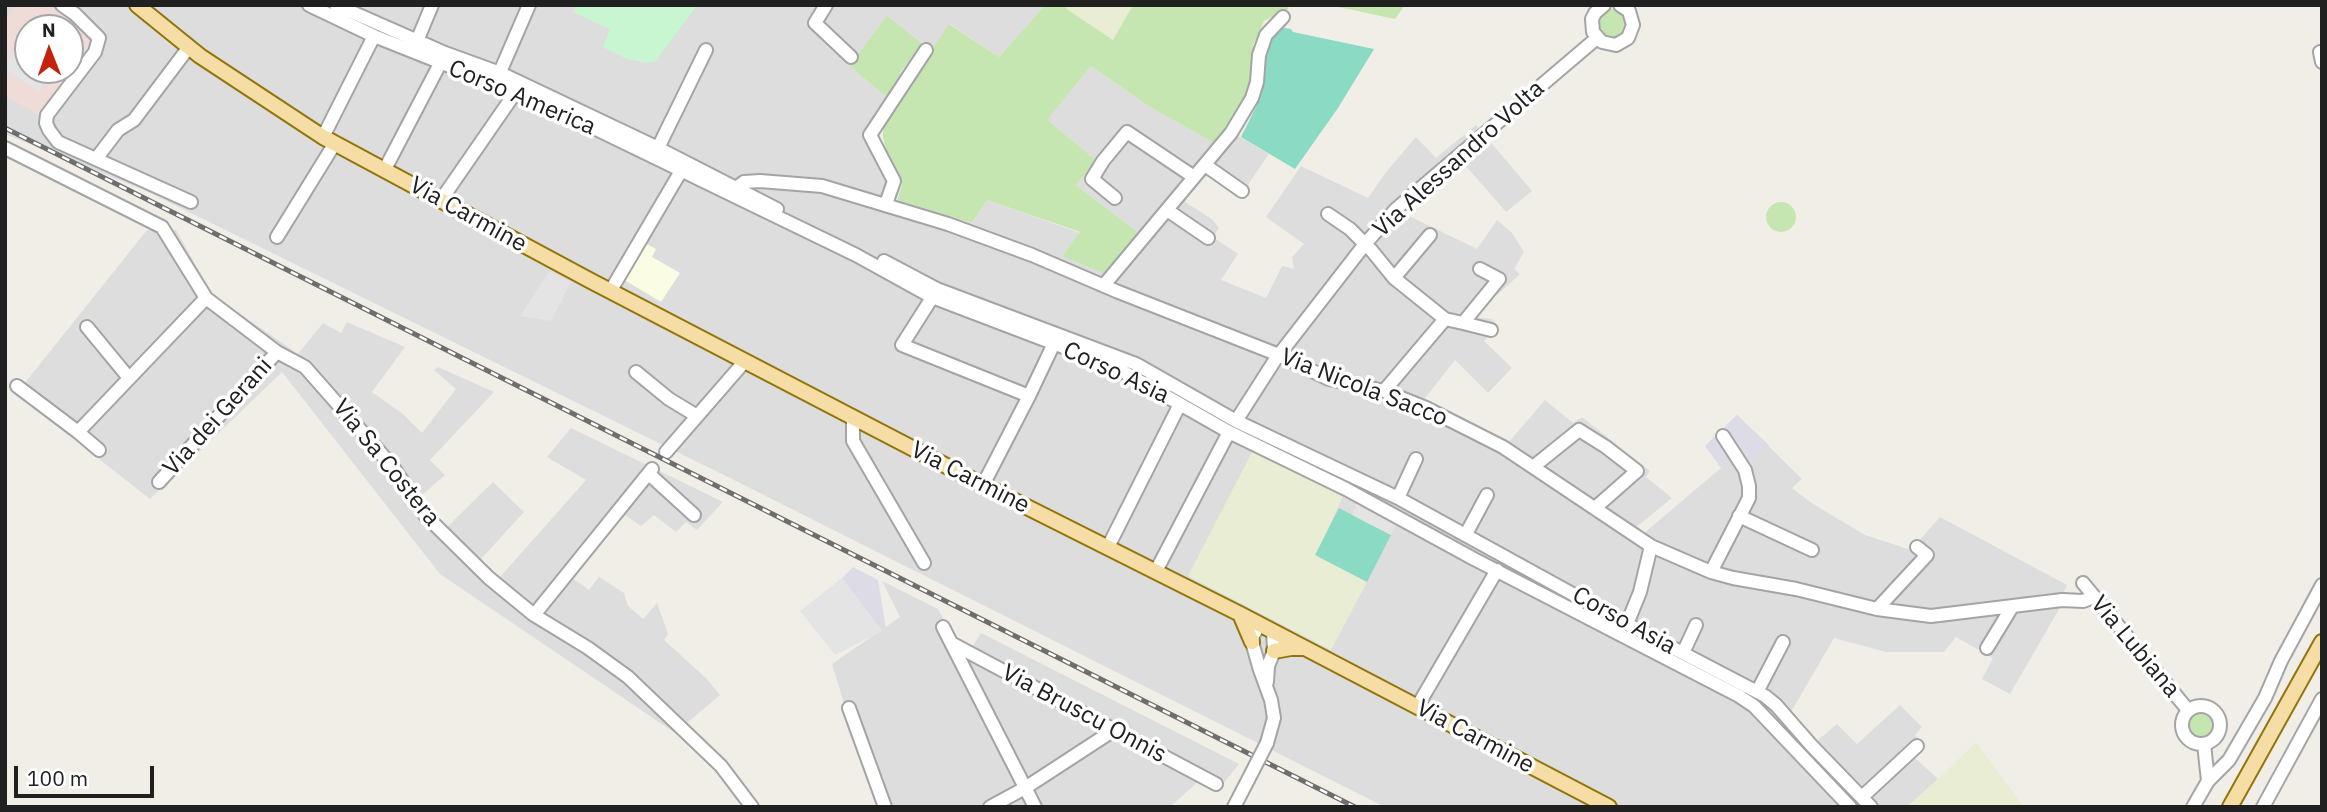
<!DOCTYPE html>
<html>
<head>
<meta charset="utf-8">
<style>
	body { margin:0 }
	#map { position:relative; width:2327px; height:812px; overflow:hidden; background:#f0eee7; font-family:"IBM Plex Sans",sans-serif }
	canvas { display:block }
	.frame { position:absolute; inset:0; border:7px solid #202020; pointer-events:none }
	.north { position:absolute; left:14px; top:14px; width:70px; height:70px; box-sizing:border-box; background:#fff; border:2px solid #a6a6a6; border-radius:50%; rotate:359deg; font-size:19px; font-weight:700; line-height:28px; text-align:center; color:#202020 }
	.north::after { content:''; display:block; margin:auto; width:24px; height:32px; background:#c3220d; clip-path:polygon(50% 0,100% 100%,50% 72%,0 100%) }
	.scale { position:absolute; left:14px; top:766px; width:140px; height:32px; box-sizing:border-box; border:4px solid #202020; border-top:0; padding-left:9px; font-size:21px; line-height:24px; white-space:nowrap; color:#202020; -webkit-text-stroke:5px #fff; paint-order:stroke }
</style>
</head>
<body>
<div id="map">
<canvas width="2327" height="812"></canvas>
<div class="frame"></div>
<div class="north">N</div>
<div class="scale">100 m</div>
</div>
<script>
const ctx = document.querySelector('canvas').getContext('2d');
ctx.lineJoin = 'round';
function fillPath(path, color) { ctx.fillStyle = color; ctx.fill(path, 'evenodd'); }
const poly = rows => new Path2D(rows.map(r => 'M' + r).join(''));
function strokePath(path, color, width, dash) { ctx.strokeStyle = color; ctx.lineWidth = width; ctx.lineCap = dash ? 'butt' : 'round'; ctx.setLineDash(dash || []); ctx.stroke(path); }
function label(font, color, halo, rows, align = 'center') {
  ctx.font = font + ' "IBM Plex Sans",sans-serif'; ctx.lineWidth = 7; ctx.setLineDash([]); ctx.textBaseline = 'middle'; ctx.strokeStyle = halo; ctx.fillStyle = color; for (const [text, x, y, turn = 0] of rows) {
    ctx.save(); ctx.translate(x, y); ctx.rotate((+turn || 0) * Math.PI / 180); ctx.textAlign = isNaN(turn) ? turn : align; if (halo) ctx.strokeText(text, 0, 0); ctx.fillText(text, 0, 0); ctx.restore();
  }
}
const residential = poly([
	[5,5,1045,5,999,57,950,24,932,50,887,17,849,66,888,98,863,136,889,181,884,196,972,223,987,200,1080,233,1062,256,1139,233,1076,185,1096,160,1046,120,1091,66,1150,107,1214,143,1225,128,1269,154,1249,183,1245,196,1206,170,1191,189,1185,202,1212,219,1219,228,1213,237,1238,254,1221,280,1266,298,1282,266,1294,269,1292,257,1304,244,1266,217,1301,166,1368,198,1387,171,1416,137,1436,158,1476,125,1532,191,1506,212,1465,165,1405,214,1477,249,1497,220,1512,233,1524,252,1514,269,1520,274,1497,295,1492,297,1475,317,1492,319,1499,326,1484,341,1512,368,1488,393,1455,360,1422,402,1508,443,1545,400,1573,423,1582,417,1650,471,1646,477,1672,498,1635,528,1643,534,1721,468,1705,446,1737,415,1802,479,1792,488,1813,504,1865,535,1911,550,1940,517,2067,585,2062,596,2062,604,2010,694,1982,679,1993,658,1956,637,1944,652,1886,652,1834,638,1791,712,1817,741,1837,724,1857,744,1900,705,1922,727,1915,735,1926,747,1914,757,1938,779,1907,807,1385,807,730,478,144,190,5,134],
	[28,28,70,28,70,70,28,70],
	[147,230,176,230,212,294,298,354,323,323,341,333,347,322,405,347,372,392,403,414,422,433,456,389,434,370,438,367,494,392,430,460,445,475,420,497,447,527,493,482,524,512,481,559,500,577,586,480,547,457,571,428,723,502,697,530,686,522,676,532,654,515,641,526,622,513,571,577,589,590,599,577,624,593,628,606,643,619,657,603,668,634,664,640,707,679,720,695,675,733,440,574,282,372,150,499,16,394],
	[882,581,938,609,953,637,971,649,981,633,1239,764,1218,790,1200,780,1170,807,876,807,832,664,900,617]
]);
const commercial = poly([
	[16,5,50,5,90,35,92,45,41,117,5,95,5,19],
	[28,28,70,28,70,70,28,70]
]);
const education = poly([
	[643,242,656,249,652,257,680,273,661,302,621,278]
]);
const farmland = poly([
	[1064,5,1133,5,1113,40,1068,10],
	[1252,452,1344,494,1316,555,1367,582,1331,650,1188,576],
	[1976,742,2024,807,1907,807,1938,779]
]);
const grass = poly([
	[1045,5,1064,5,1068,10,1113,40,1133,5,1289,5,1288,9,1264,21,1253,45,1252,86,1247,98,1214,143,1150,107,1091,66,1047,120,1096,160,1076,185,1139,233,1103,273,1062,256,1080,232,987,200,972,223,897,200,902,185,898,172,887,154,883,137,883,127,888,115,949,24,999,57],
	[1329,5,1405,5,1395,19],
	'1598 24a15 15 0 1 1 30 0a15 15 0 1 1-30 0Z',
	[887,16,922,43,900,73,902,78,888,98,849,66],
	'1766 217a15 15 0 1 1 30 0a15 15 0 1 1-30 0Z',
	'2186 724a15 15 0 1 1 30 0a15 15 0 1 1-30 0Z'
]);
const park = poly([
	[577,5,697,5,656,61,646,63,627,59,603,47,610,29,573,12]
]);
const pitch = poly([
	[1280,27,1291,29,1293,32,1374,49,1338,108,1295,169,1241,137,1257,105,1266,51],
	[1339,508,1391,535,1367,582,1315,555]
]);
const parking = poly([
	[28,33,28,70,54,70,39,92,5,69,5,65],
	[549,271,571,282,551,321,520,316],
	[1359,500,1398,521,1391,535,1352,515],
	[842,578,882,631,835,655,800,611]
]);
const plaza = poly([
	[1737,415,1769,445,1737,471,1732,462,1722,467,1705,446],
	[853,567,878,580,886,629,882,631,842,578]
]);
const minor = poly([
	[62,5,75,14,99,38,95,52,47,115,46,123,49,130,58,142,191,202],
	[309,5,374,36,495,84,590,126,856,255,932,297,1113,366,1229,432,1346,489,1474,559,1739,696,1754,706,1850,807],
	[336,5,445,53,500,73,658,148,777,209],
	[826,5,815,23,851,57],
	[1604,5,1595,13,1592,19,1593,32,1602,42,1616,45,1628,38,1633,25,1629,11,1620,5],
	[417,41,432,5],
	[2320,52,2322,62],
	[497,79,529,5],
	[323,137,374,36],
	[5,148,162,227,206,298,277,352,305,367,393,467,425,515,489,578,534,615,588,648,628,677,721,766,752,807],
	[658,148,706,50],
	[96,159,118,130,134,120,189,47],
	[1205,165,1242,191],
	[385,169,443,58],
	[733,193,736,188,744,182,760,181,822,186,948,224,1032,255,1116,291,1279,355,1329,379,1384,391,1426,408,1503,447,1651,546,1711,572,1733,578,1796,589,1877,609,1931,616,2062,600,2083,601,2094,597],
	[1115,198,1092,179,1103,161,1127,132,1194,177],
	[441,200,515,93],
	[886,204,894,181,870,135,926,50],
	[1167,210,1208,238],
	[1328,214,1350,229,1372,251,1394,278,1445,319,1463,323,1499,279,1480,269],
	[277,237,335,143],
	[884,261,937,289,1136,364,1236,421,1398,498,1627,624,1765,696,1776,705,1811,745,1871,807],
	[1394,278,1430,235],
	[1104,285,1231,133,1252,98,1257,82,1259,55,1266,35,1283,17],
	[611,290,681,171],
	[935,293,902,345,1029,396],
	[1463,323,1491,330],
	[87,327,129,378],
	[636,372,669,399,697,416],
	[17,386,78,432,206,298],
	[1384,391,1445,319],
	[853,418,853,441,924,563],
	[1236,421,1275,360,1365,244,1396,209,1597,38],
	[78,432,99,450],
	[666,452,745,361],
	[1533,467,1579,430,1606,447,1637,471,1595,508],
	[649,474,694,515],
	[159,482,277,352],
	[983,485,1029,396,1057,337],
	[1398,498,1416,459],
	[1739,516,1812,550],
	[1466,534,1487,495],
	[1108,547,1180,404],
	[1156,571,1229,432],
	[1711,572,1749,498,1749,486,1745,470,1723,436],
	[2083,583,2188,710],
	[1877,609,1927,555,1917,547],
	[534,615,652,469],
	[1627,624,1640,592,1651,546],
	[1259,625,1253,636,1252,642,1260,670,1271,700,1274,718,1267,743],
	[943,627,1035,807],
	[953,644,1216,784],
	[1987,648,2012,607],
	[1683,653,1696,625],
	[1267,682,1268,666,1274,651,1273,631],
	[1757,692,1783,642],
	'2182 725a19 19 0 1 1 38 0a19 19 0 1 1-38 0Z',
	[1417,707,1497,570],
	[849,708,885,807],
	[2208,781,2229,760,2265,698,2281,661,2322,585],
	[1862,797,1917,746],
	[990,807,1025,788,1114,730],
	[1234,807,1248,780],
	[2193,807,2208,781,2204,744],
	[2263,807,2322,699]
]);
const major = poly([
	[137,5,200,56,323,137,591,281,983,485,1240,614,1609,807],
	[1240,614,1252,642],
	[1274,651,1291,648,1304,648],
	[2230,807,2322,642]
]);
const rail = poly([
	[5,128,1355,807]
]);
const minorBridge = poly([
	[1248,780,1267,743]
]);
const streetNames = [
	["Corso America",522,98,23],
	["Via Alessandro Volta",1459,159,-42],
	["Via Carmine",468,215,29],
	["Corso Asia",1116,373,25],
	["Via Nicola Sacco",1364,388,21],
	["Via dei Gerani",218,417,-48],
	["Via Sa Costera",386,463,51],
	["Via Carmine",970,478,27],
	["Corso Asia",1624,621,29],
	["Via Lubiana",2135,647,50],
	["Via Bruscu Onnis",1084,714,28],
	["Via Carmine",1475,737,28]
];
fillPath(residential, '#dedddd');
fillPath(commercial, '#efdbd8');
fillPath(education, '#fafde3');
fillPath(farmland, '#e8edd4');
fillPath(grass, '#c5e6b1');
fillPath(park, '#c8f6d1');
fillPath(pitch, '#8bdac4');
fillPath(parking, '#e4e4e4');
fillPath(plaza, '#dddbe6');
strokePath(minor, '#a4a4a4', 16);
strokePath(major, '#92750a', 18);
strokePath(minor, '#fff', 12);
strokePath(major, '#f6dda6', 14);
strokePath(rail, '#6e6e6e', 5);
strokePath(rail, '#fff', 2.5, [8]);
strokePath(minorBridge, '#a4a4a4', 16, []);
strokePath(minorBridge, '#fff', 12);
label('24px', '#202020', '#fff', streetNames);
</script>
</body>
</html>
